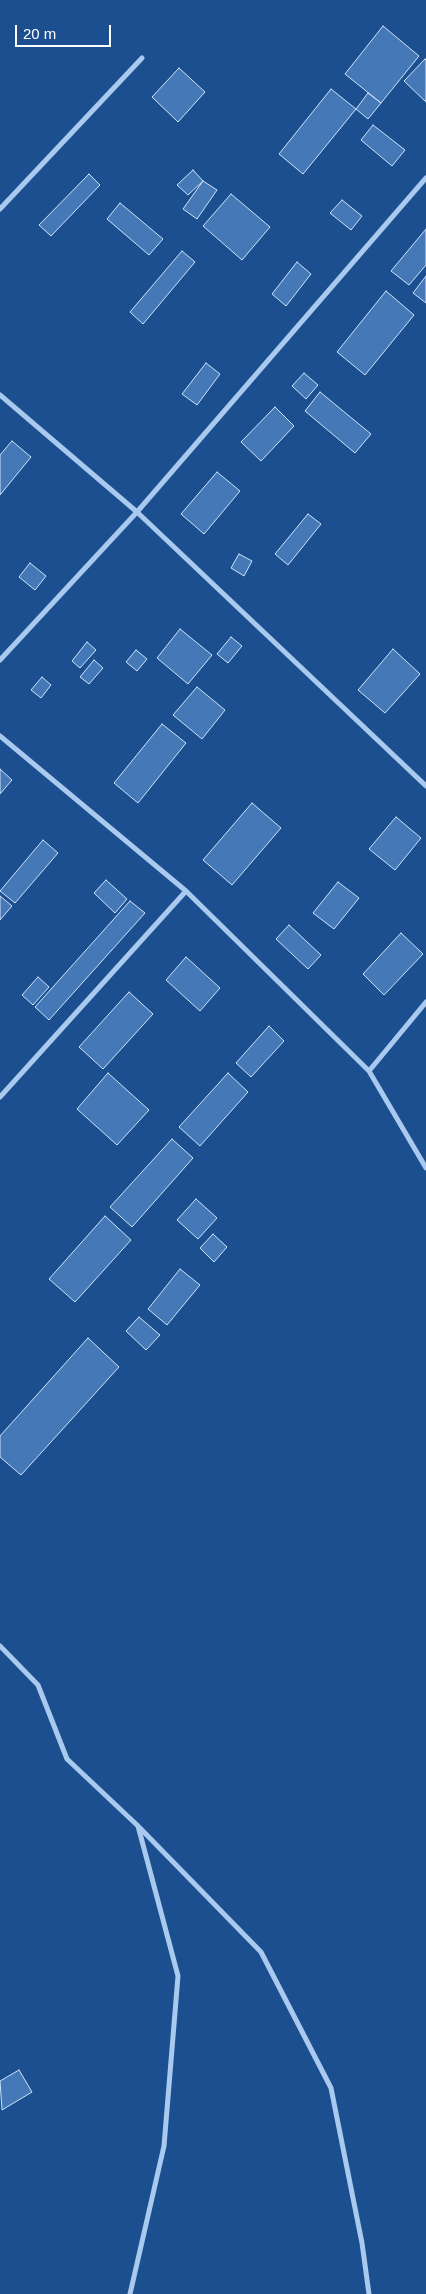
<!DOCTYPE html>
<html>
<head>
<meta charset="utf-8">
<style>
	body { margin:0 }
	#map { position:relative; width:426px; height:2294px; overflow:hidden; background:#1b4f8f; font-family:Helvetica,sans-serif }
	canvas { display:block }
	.scale { position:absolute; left:15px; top:25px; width:96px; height:22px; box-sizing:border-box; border:2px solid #fff; border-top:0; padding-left:6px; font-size:15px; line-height:18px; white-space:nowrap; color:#fff; -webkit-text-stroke:4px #1b4f8f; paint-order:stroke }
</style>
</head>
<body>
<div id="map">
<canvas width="426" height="2294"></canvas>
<div class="scale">20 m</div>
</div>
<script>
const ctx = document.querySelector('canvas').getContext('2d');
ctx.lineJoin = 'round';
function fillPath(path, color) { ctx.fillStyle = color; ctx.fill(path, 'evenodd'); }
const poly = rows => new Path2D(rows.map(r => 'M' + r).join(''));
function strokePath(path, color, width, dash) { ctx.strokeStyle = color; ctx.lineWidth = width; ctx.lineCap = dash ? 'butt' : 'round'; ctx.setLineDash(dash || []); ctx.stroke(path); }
const building = poly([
	[383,26,419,56,381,103,345,74,383,26],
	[425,59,426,60,426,102,404,81,425,59],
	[179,68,205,92,178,122,152,97,179,68],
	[331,89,356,109,303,174,279,154,331,89],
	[368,93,381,103,368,119,356,109,368,93],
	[373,125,405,150,392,166,361,140,373,125],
	[193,170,203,181,188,195,177,185,193,170],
	[89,174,100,185,51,236,39,225,89,174],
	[203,181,217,190,197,219,183,209,203,181],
	[231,194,270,227,242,260,203,226,231,194],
	[342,200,362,216,351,230,330,213,342,200],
	[120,203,163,239,149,255,107,219,120,203],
	[426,229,426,265,409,285,391,271,426,229],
	[182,251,195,262,143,324,130,312,182,251],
	[297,262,311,274,286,306,272,294,297,262],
	[426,276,426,303,413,293,426,276],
	[386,291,414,315,365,375,337,352,386,291],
	[206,363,220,374,197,405,182,394,206,363],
	[304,373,318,385,306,399,292,386,304,373],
	[320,392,371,434,355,453,305,411,320,392],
	[275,407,294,426,261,461,241,442,275,407],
	[12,441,31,457,0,495,0,455,12,441],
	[217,472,240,491,204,534,181,514,217,472],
	[308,514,321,524,288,565,275,554,308,514],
	[239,554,252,561,244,576,231,568,239,554],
	[30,563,46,576,35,590,19,577,30,563],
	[180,629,212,655,188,684,157,658,180,629],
	[231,637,242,646,228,663,217,654,231,637],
	[87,642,96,650,80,668,72,661,87,642],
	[393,649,420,674,385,713,358,690,393,649],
	[136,650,147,659,137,671,126,662,136,650],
	[94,660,103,668,89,684,80,677,94,660],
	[42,677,51,685,41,698,31,690,42,677],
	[197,687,225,710,202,739,173,715,197,687],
	[162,724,186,743,138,803,114,783,162,724],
	[0,769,12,780,0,794,0,769],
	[252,803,281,828,232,885,203,860,252,803],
	[396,817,421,838,395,870,369,849,396,817],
	[43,840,58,853,15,903,0,891,43,840],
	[106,880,127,899,115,913,94,893,106,880],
	[338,882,359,898,334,929,313,913,338,882],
	[0,896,12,906,0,920,0,896],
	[130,901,145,913,49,1020,35,1007,130,901],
	[289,925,321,955,308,969,276,939,289,925],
	[401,933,423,954,384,995,363,974,401,933],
	[186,957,220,988,200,1011,166,980,186,957],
	[38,977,49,987,33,1005,22,995,38,977],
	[129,992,153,1014,103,1069,79,1047,129,992],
	[269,1026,284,1041,251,1077,236,1063,269,1026],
	[108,1073,149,1110,117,1145,77,1109,108,1073],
	[228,1073,248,1092,200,1146,179,1127,228,1073],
	[172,1139,193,1158,132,1227,110,1207,172,1139],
	[196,1199,217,1218,198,1239,177,1220,196,1199],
	[105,1216,131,1240,75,1302,49,1279,105,1216],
	[213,1234,227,1247,214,1262,200,1248,213,1234],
	[180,1269,200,1285,167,1325,148,1309,180,1269],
	[139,1317,160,1335,146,1350,126,1331,139,1317],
	[88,1338,119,1367,21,1475,0,1457,0,1436,88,1338],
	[19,2070,32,2092,2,2110,0,2081,19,2070]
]);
const street = poly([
	[0,209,142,58],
	[0,395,137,512,426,786],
	[0,660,137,512,426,178],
	[0,736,186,891,369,1071,426,1168],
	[369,1071,426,1002],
	[0,1097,186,891],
	[0,1646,38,1685,67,1759,137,1825,261,1952,331,2088,362,2243,369,2294],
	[130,2294,164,2146,178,1976,138,1826]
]);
fillPath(building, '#4478b7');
strokePath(building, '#cfe3fa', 1);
strokePath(street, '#a9c9ee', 5);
</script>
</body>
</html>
